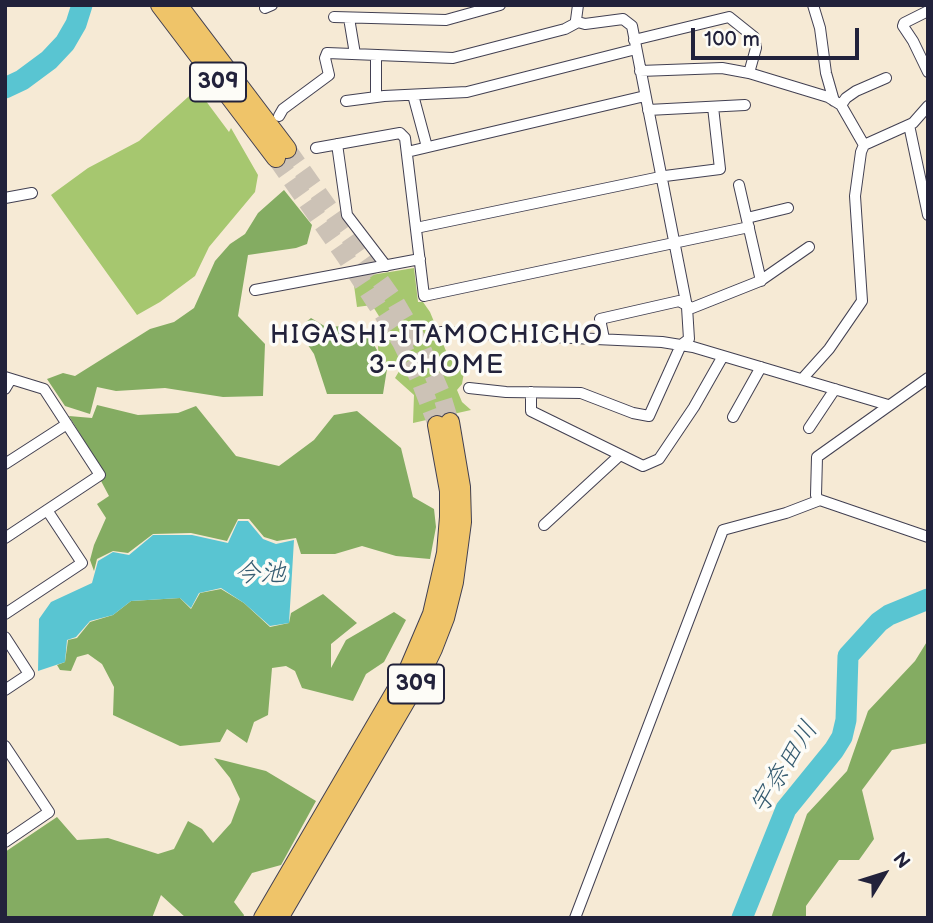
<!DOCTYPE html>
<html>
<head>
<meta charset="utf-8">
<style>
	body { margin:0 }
	#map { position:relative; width:933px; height:923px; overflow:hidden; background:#f6ead5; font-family:"Balsamiq Sans",sans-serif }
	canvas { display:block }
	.frame { position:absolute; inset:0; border:7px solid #22223b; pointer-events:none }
	.north { position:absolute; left:849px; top:839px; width:70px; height:70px; -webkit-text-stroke:5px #fdfcf7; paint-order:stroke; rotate:52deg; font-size:19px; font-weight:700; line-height:28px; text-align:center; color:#22223b }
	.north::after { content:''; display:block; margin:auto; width:24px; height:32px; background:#22223b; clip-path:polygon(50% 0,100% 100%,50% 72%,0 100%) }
	.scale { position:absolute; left:691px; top:28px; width:168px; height:32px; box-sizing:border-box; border:4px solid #22223b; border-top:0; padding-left:9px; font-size:21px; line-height:24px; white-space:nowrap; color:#22223b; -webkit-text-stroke:5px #fdfcf7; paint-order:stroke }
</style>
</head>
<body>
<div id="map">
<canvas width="933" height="923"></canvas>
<div class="frame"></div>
<div class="north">N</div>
<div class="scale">100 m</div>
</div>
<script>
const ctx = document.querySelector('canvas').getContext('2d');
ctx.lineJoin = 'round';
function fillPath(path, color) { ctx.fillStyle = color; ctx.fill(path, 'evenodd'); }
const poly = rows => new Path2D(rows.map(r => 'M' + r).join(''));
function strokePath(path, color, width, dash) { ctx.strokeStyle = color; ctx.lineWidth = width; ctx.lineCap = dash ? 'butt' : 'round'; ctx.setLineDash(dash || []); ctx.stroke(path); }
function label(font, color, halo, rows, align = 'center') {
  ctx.font = font + ' "Balsamiq Sans","Klee One",sans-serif'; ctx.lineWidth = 7; ctx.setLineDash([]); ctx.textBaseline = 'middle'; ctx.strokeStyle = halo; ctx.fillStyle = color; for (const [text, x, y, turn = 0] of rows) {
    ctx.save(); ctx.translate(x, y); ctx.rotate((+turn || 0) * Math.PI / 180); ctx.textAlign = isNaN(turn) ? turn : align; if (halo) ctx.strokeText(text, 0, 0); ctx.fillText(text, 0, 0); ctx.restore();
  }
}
const green = poly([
	[197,89,229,132,231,128,258,175,255,192,209,247,195,276,160,302,137,315,51,195,88,168,139,141],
	[414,268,418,302,423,302,430,312,446,351,458,354,466,360,462,384,457,390,462,402,471,410,413,423,414,395,395,378,401,368,387,367,379,359,378,347,382,332,387,329,372,305,357,307,353,278]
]);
const forest = poly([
	[284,190,312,225,307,244,296,248,248,255,238,316,265,344,263,396,223,397,165,388,116,391,97,387,90,414,65,406,47,379,63,373,75,376,150,329,174,322,194,308,215,261,230,244,245,234,258,213],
	[311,318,326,327,362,325,377,350,378,359,387,369,383,394,327,394,314,354,297,329],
	[97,405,138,415,178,413,196,406,236,456,279,466,314,440,334,415,357,411,401,448,413,497,434,509,436,527,430,559,396,556,362,546,335,554,301,554,296,538,277,541,264,537,249,519,238,519,227,541,191,533,153,534,128,553,113,551,97,559,94,571,90,560,94,545,106,518,97,504,109,496,101,481,106,476,69,416,92,418],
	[221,589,244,603,270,627,289,623,291,613,323,594,357,623,331,644,331,668,346,640,394,612,406,620,384,662,366,674,353,701,302,688,295,671,286,666,272,668,268,715,254,722,247,743,227,729,220,742,180,746,113,715,114,687,102,664,88,654,77,657,71,671,60,670,57,665,65,662,68,640,77,638,90,622,113,615,131,601,180,598,191,609,200,593],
	[928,640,928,743,892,750,862,790,874,839,859,860,839,860,806,906,806,918,771,918,807,814,847,771,868,711,915,661],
	[214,758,266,771,316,801,281,865,252,873,234,902,244,915,243,918,186,918,161,895,152,918,5,918,5,852,57,817,77,840,108,838,158,854,174,849,188,821,202,829,213,843,231,823,240,799,230,778]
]);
const water = poly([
	[238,521,248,521,263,539,276,544,294,540,289,623,270,626,244,603,221,588,199,593,191,608,180,598,131,601,113,615,90,621,76,637,67,640,65,662,38,671,39,619,51,602,92,583,98,561,113,552,129,555,153,535,192,535,228,543]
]);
const river = poly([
	[5,88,22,80,49,60,65,43,76,24,82,5],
	[742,918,786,809,834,750,842,737,846,720,848,656,879,622,889,615,928,599]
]);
const highwayTunnel = poly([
	[287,149,396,303,421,346,441,393,450,422],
	[276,158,345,256,401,342,420,381,437,425]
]);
const street = poly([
	[578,5,576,20,578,22],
	[813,5,820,28,826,73,834,101],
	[265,8,272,5],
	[928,11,904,23,903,26,913,41,928,72],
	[334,17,446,20,500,5],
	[349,18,355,54],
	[634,40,729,17,754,37,756,48,749,73],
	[640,71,722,68,749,73,828,97,841,105,864,145],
	[413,95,427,147],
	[376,97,376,55],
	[346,101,384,96,467,92,636,49],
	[841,105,846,98,856,91,886,78],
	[648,110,745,105],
	[279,116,283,109,329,75,325,58,327,53,453,58,565,29,578,22,585,24,623,19,632,26,687,307,689,339,681,345,649,416,633,413,581,393,506,392,469,388],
	[909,125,928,215],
	[337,144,347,215,386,266],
	[316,148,400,133,405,138,424,296,749,227],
	[407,152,645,96],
	[739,185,761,281],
	[5,198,32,193],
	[747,218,788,208],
	[416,228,665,176,720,169,713,107],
	[255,290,420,259],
	[441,332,662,342,693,347,888,405],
	[604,339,600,319,679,301,692,308,760,281,809,247],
	[5,377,44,389,100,475,5,538],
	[803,378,829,349,862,301,855,196,861,152,864,145,913,123,928,106],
	[5,389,11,379],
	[531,392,531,411,643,466,659,459,694,407,723,356],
	[733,417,761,367],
	[809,428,835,389],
	[5,464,67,424],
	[818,500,816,495,817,457,928,378],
	[544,525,620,455],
	[5,614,82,563,47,510],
	[5,637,29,674,5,690],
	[5,746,49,812,5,842],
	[575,918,723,530,786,513,820,500,928,537]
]);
const highway = poly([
	[160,5,276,158],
	[178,5,287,149],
	[263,918,409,668,432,614,446,553,449,517,449,491,437,425],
	[279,918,417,682,433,649,445,618,454,582,462,522,461,487,450,422]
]);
const shields = [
	[218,82,56],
	[416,684,56]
];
const shieldNames = [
	["309",218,82],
	["309",416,684]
];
const neighbourhoodNames = [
	["HIGASHI-ITAMOCHICHO",437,336],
	["3-CHOME",437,366]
];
const waterNames = [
	["今池",260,574],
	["宇奈田川",785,768,-58]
];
fillPath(green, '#a6c76f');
fillPath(forest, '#84ac62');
fillPath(water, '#59c5d2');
strokePath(river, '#59c5d2', 21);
strokePath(highwayTunnel, '#ccc2b6', 18, [18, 9]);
strokePath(street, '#424052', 12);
strokePath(highway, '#424052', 20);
strokePath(street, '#fff', 10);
strokePath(highway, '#efc469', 18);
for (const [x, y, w] of shields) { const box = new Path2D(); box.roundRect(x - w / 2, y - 19.5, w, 39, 5); ctx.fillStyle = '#fdfcf7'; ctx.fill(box); strokePath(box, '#22223b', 2); }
label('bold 23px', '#22223b', null, shieldNames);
ctx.letterSpacing = '2px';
label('26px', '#22223b', '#fdfcf7', neighbourhoodNames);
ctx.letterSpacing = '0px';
label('italic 26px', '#355b70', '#fdfcf7', waterNames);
</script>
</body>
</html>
